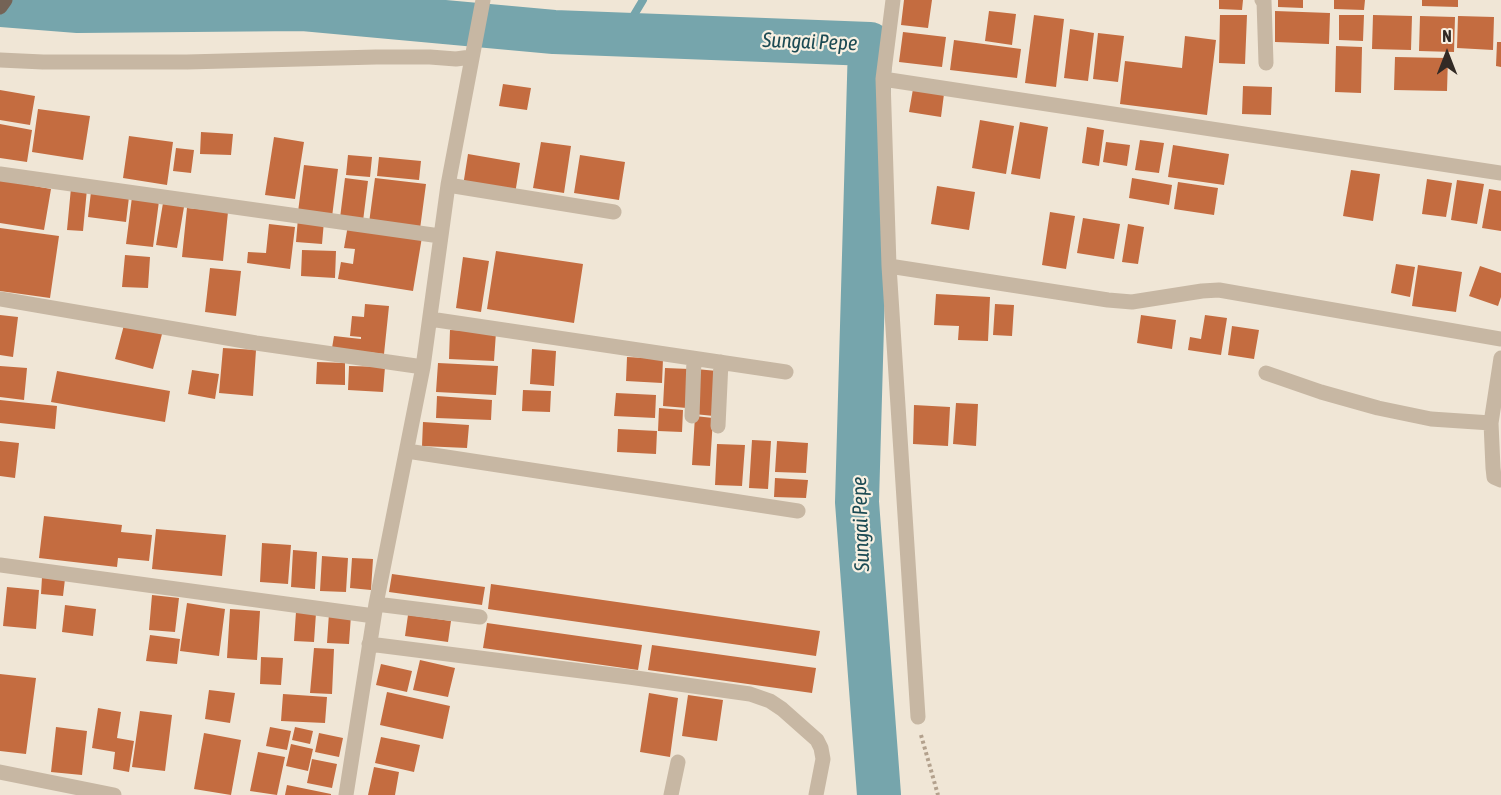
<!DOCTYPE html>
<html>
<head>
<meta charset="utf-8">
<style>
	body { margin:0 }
	#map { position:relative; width:1501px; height:795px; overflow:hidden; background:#f0e6d6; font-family:"Asap Condensed",sans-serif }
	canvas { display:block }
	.north { position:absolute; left:1417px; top:24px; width:60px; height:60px; -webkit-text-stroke:4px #f8f0e2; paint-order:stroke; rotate:0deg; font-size:16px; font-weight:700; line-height:24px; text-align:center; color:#322a25 }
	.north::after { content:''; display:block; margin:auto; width:21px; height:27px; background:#322a25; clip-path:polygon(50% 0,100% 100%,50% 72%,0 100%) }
</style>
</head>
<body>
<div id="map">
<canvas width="1501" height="795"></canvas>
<div class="north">N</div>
</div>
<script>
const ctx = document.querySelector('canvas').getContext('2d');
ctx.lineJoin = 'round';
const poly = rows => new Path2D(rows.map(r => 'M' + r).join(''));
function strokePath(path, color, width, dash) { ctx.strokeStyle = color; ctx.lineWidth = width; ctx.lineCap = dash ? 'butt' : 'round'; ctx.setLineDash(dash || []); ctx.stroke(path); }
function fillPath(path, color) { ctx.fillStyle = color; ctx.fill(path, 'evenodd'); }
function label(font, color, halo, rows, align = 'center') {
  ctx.font = font + ' "Asap Condensed",sans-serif'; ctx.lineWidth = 4.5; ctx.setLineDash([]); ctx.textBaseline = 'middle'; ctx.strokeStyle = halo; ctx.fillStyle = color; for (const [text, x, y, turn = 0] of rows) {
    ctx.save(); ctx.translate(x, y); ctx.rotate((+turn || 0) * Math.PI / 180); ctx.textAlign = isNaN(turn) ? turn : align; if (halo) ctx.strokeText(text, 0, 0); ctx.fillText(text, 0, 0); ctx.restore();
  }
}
const stream = poly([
	[622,35,643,0]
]);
const river = poly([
	[0,5,78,11,303,9,554,32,870,44,857,502,879,795]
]);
const building = poly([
	[904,0,932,0,928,28,901,25],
	[1219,0,1243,0,1242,10,1219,9],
	[1278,0,1303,0,1303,8,1278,7],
	[1334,0,1365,0,1364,10,1334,9],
	[1422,0,1458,0,1458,7,1422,6],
	[989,11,1016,14,1012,45,985,41],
	[1275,11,1330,13,1329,44,1275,42],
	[1034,15,1064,19,1056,87,1025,83],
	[1220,15,1247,15,1245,64,1219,63],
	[1339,15,1364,15,1363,41,1339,40],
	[1373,15,1412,16,1411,50,1372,49],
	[1420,16,1455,17,1454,52,1419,51],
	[1458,16,1494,17,1493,50,1457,48],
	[1070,29,1094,33,1088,81,1064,78],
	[903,32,946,37,942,67,899,62],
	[1098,33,1124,36,1118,82,1093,79],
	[1185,36,1216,40,1207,115,1120,104,1125,61,1182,68],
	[954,40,1021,49,1017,78,950,70],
	[1497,42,1501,42,1501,67,1496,66],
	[1336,46,1362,47,1361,93,1335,92],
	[1395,57,1448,58,1447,91,1394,90],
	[503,84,531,88,527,110,499,106],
	[1243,86,1272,87,1271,115,1242,114],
	[913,89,944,94,941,117,909,112],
	[0,90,35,96,30,125,0,120],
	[38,109,90,116,83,160,32,152],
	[980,120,1014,126,1006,174,972,168],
	[1020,122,1048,127,1040,179,1011,174],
	[0,124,32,130,27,162,0,158],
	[1087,127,1104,130,1099,166,1082,163],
	[201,132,233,134,231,155,200,154],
	[129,136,173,142,167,185,123,178],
	[274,137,304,142,295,199,265,195],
	[1140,140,1164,143,1159,173,1135,170],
	[541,142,571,146,564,193,533,188],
	[1106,142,1130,145,1127,166,1103,162],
	[1173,145,1229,154,1224,185,1168,177],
	[176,148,194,150,191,173,173,171],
	[468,154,520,163,515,194,463,186],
	[348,155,372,157,370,177,346,175],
	[580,155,625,162,619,200,574,193],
	[379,157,421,161,419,180,377,176],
	[304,165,338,169,332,217,298,212],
	[1351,170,1380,174,1373,221,1343,216],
	[345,178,368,181,363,221,340,218],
	[375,178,426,184,420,229,369,223],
	[1132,178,1172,185,1169,205,1129,198],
	[1427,179,1452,183,1446,217,1422,214],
	[0,180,51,189,44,230,0,223],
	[1457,180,1484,184,1477,224,1451,220],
	[1178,182,1218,188,1214,215,1174,209],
	[937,186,975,192,969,230,931,224],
	[71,188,87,189,83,231,67,230],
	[1489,189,1501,191,1501,231,1482,228],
	[91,192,129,197,126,222,88,217],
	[132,197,159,201,153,247,126,244],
	[163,203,184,207,177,248,156,245],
	[187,208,228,212,223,261,182,257],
	[1050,212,1075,216,1066,269,1042,265],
	[298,218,324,221,322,244,296,242],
	[1083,218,1120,224,1114,259,1077,253],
	[269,224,295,227,290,269,247,263,248,252,266,253],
	[1128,224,1144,227,1138,264,1122,262],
	[348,225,422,237,413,291,338,279,341,262,353,264,354,256,355,249,344,248],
	[0,228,59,236,50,298,0,291],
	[302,250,336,251,335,278,301,276],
	[496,251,583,264,574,323,487,309],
	[125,255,150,257,148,288,122,287],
	[463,257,489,261,481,312,456,308],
	[1396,264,1415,267,1410,297,1391,293],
	[1418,265,1462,272,1456,312,1412,306],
	[1480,266,1501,273,1501,297,1498,306,1469,296],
	[210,268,241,271,236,316,205,312],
	[936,294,990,297,988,341,958,340,959,326,934,325],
	[365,304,389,306,384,354,332,348,334,336,361,339,361,337,350,336,352,316,364,317],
	[995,304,1014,305,1012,336,993,335],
	[0,315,18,317,13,357,0,355],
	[1141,315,1176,320,1172,349,1137,343],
	[1205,315,1227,318,1221,355,1188,350,1190,337,1201,339],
	[124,325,162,334,153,369,115,359],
	[1232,326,1259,330,1254,359,1228,355],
	[450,330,496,332,494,361,449,359],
	[223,348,256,350,253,396,219,393],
	[532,349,556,351,554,386,530,384],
	[627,357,663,359,662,383,626,381],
	[317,362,345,363,345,385,316,384],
	[438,363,498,366,496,395,436,392],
	[0,366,27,368,24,400,0,397],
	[349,366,385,367,383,392,348,390],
	[665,368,689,369,687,408,663,406],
	[696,369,717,371,714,416,694,414],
	[192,370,219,374,215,399,188,394],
	[57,371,170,391,165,422,51,402],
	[523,390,551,391,550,412,522,411],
	[616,393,656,395,655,418,614,416],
	[437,396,492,400,491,420,436,418],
	[0,400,57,406,55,429,0,423],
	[956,403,978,404,976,446,953,444],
	[914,405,950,407,948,446,913,444],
	[659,408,683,410,682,432,658,431],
	[695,416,713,418,710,466,692,465],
	[423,422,469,425,467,448,422,446],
	[618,429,657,431,656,454,617,452],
	[752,440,771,441,768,489,749,488],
	[0,441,19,443,15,478,0,476],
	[777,441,808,443,806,473,775,472],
	[717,444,745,445,742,486,715,485],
	[775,478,808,480,806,498,774,497],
	[44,516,122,525,121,532,152,535,149,561,118,558,117,567,39,558],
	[156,529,226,535,222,576,152,569],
	[262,543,291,545,288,584,260,582],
	[293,550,317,552,315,589,291,587],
	[322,556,348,558,346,592,320,591],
	[352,558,373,559,371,590,350,588],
	[392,574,485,587,482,605,389,592],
	[42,577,65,579,63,596,41,594],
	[491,584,820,631,816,656,488,609],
	[7,587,39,590,36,629,3,626],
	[152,595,179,598,175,632,149,630],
	[187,603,225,609,219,656,180,651],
	[65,605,96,609,93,636,62,632],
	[230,609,260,611,257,660,227,658],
	[296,612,316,613,314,642,294,641],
	[329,613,351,615,349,644,327,643],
	[408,615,451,621,448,642,405,636],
	[487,623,642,645,638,670,483,648],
	[150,635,180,639,177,664,146,661],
	[652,645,816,668,812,693,648,670],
	[314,648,334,649,332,694,310,693],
	[261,657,283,658,281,685,260,684],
	[420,660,455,668,448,697,413,690],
	[381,664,412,671,407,692,376,685],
	[0,674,36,678,26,754,0,751],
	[209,690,235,693,230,723,205,719],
	[387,692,450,706,443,739,380,725],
	[649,693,678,698,670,757,640,752],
	[283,694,327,697,325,723,281,721],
	[688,695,723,700,717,741,682,736],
	[98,708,121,712,117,738,134,741,129,772,113,769,115,752,92,748],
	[140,711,172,715,165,771,132,767],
	[56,727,87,731,82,775,51,772],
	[270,727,291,731,287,750,266,746],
	[295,727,313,731,310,744,292,740],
	[204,733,241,740,231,795,194,789],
	[319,733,343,738,339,757,315,752],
	[381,737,420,745,414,772,375,763],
	[291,744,313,749,308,771,286,766],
	[258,752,285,757,277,795,250,791],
	[312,759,337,764,332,788,307,783],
	[374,767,399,772,395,795,368,795],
	[287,785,331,794,331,795,285,795]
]);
const path = poly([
	[921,735,938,795]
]);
const minor = poly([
	[893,0,883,79,889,266,918,717],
	[1262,0,1264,1,1266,63],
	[0,60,43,62,187,62,376,57,430,57,456,59,471,57],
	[883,79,1501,173],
	[0,174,440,236],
	[448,185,614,212],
	[889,266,1108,300,1132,302,1202,291,1219,290,1501,339],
	[0,299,256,343,423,367],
	[430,319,786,372],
	[1501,358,1491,423,1493,468,1494,477,1501,480],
	[1266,373,1321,392,1378,408,1431,419,1491,423],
	[692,416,694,359],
	[718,426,721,362],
	[407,451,798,511],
	[0,565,374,616],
	[376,604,480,617],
	[369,644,629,677,750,694,770,701,782,709,817,740,821,748,823,759,816,795],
	[0,772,114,795],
	[346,795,376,604,423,367,448,185,483,0],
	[671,795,678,762]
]);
const major = poly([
	[0,7,5,0]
]);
const waterNames = [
	["Sungai Pepe",810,42,2],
	["Sungai Pepe",861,524,-92]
];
strokePath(stream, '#76a5ac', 8);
strokePath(river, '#76a5ac', 44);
fillPath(building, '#c46c40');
strokePath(path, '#b3a18d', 4, [3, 3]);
strokePath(minor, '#c7b7a3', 15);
strokePath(major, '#746356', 15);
label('italic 21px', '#1b4a53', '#f8f0e2', waterNames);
</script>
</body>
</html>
